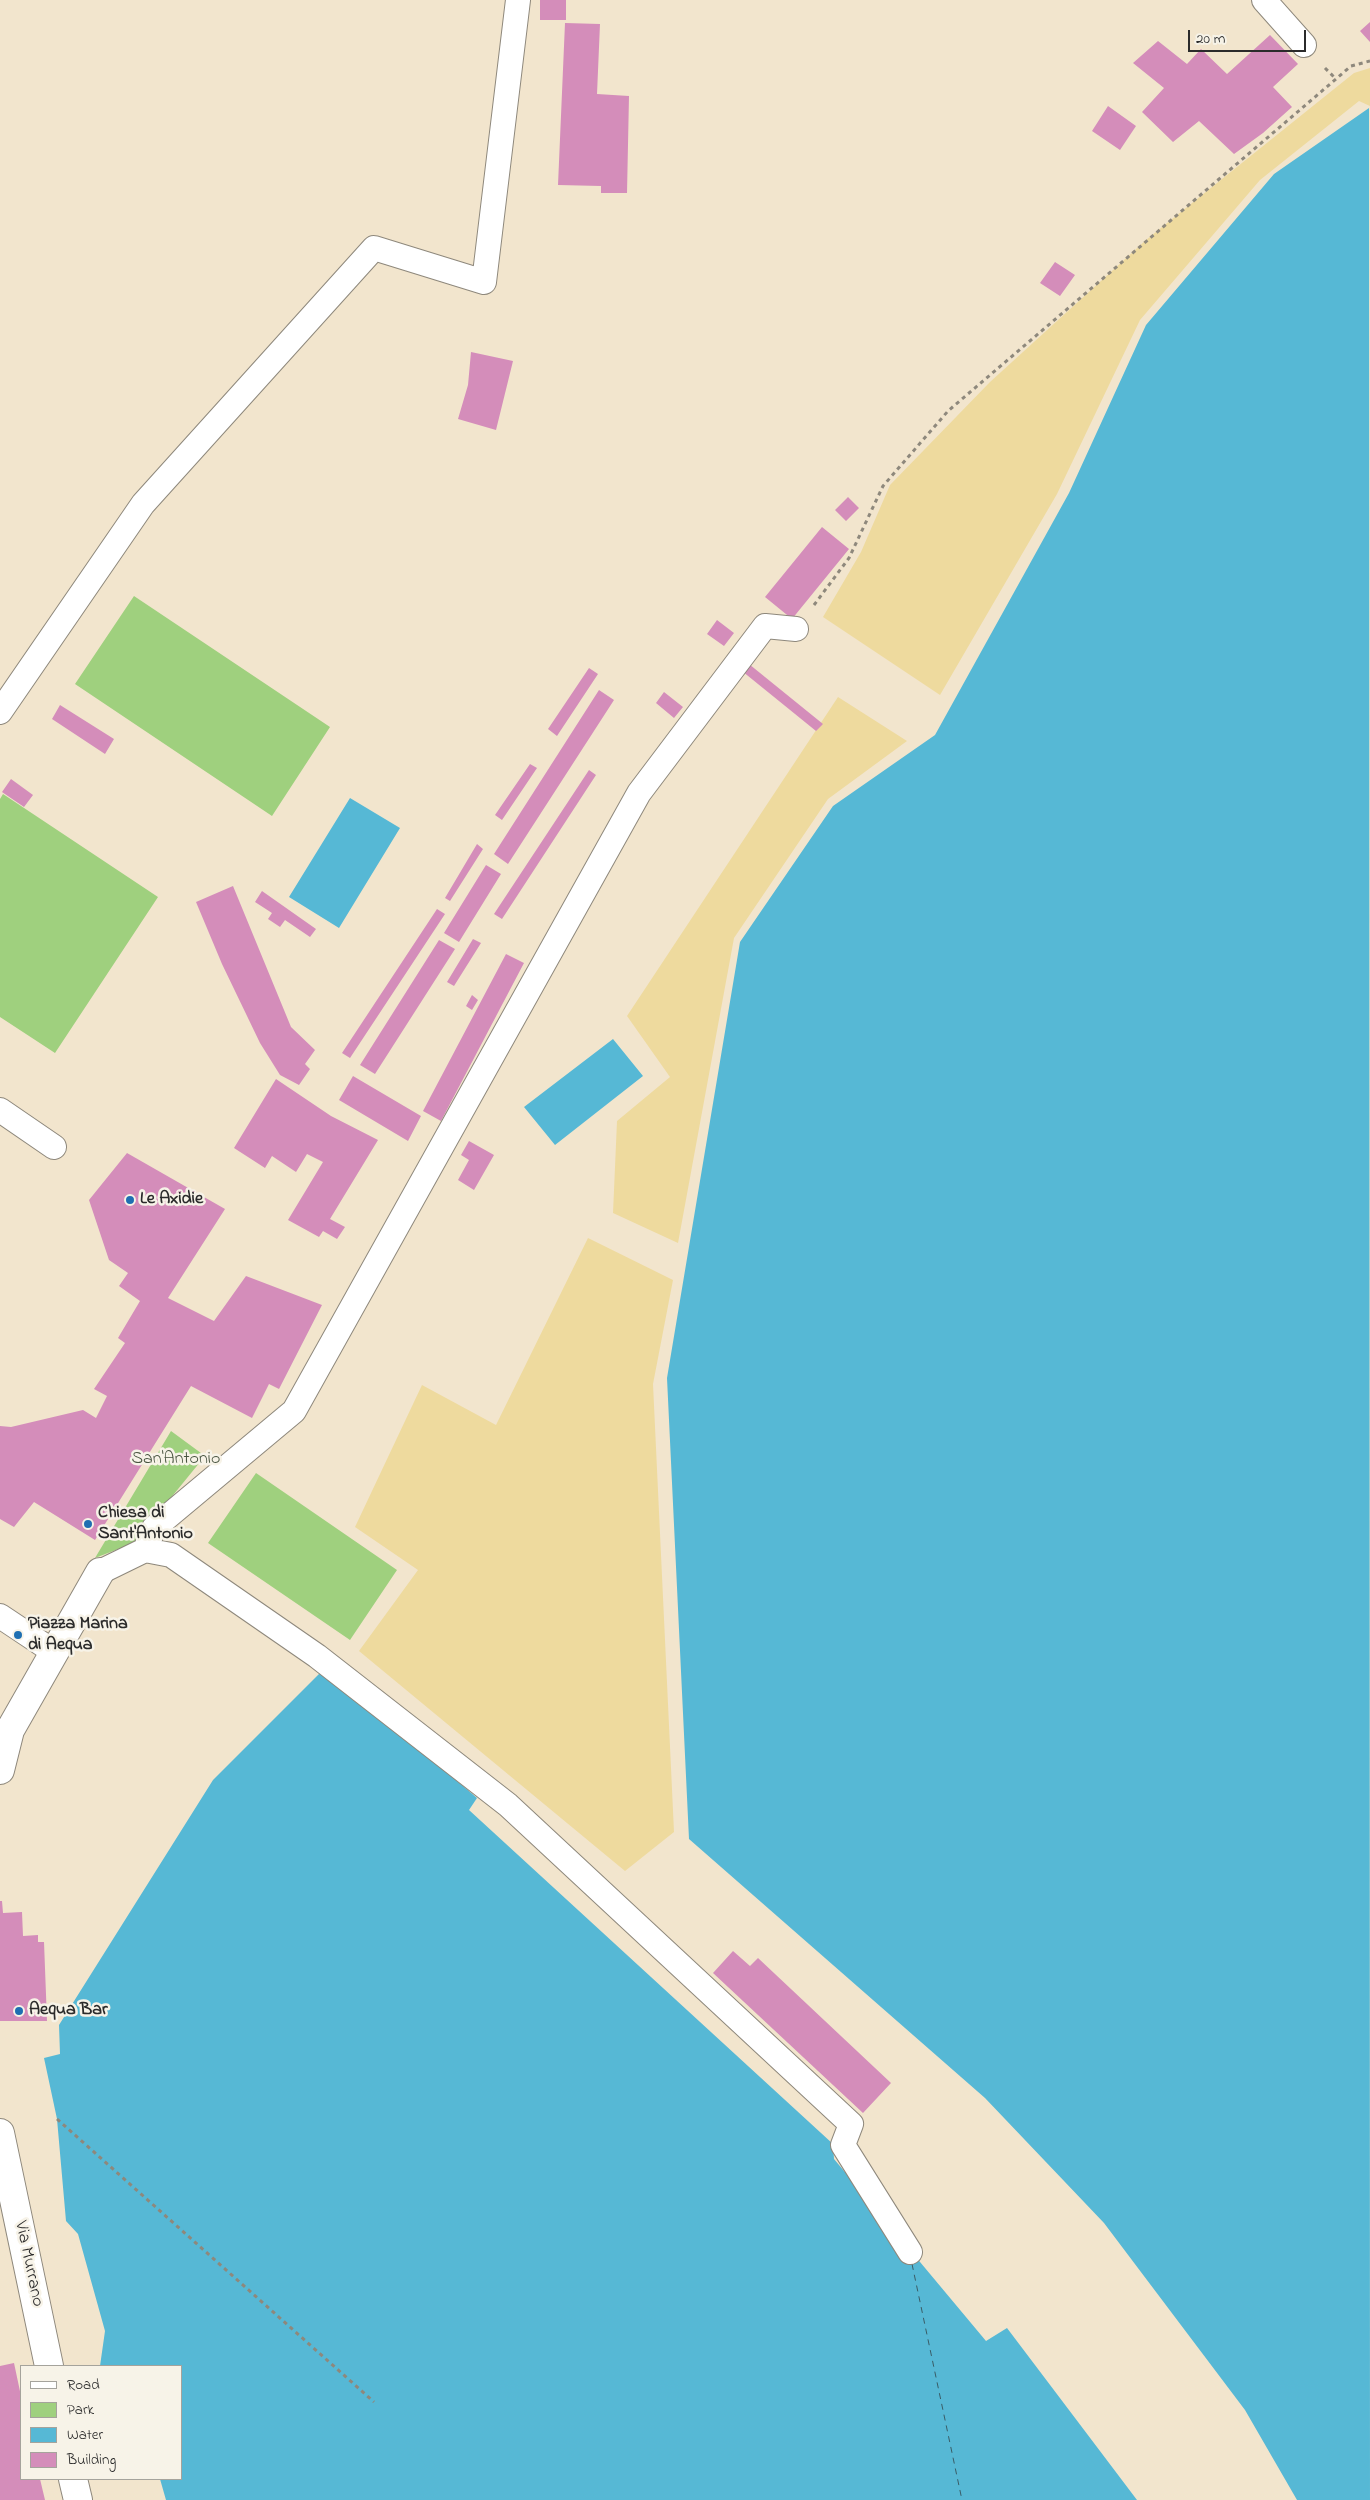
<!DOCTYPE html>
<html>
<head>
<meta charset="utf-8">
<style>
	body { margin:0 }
	#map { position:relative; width:1370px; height:2500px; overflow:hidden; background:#f2e5cd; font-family:"Indie Flower",sans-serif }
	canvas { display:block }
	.legend { position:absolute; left:20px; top:2365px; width:162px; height:115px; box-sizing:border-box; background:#f7f3e8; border:1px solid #a5a39c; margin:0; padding:6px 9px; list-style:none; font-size:15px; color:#2b2b2b }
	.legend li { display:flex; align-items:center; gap:10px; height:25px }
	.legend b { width:25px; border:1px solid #a5a39c }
	.scale { position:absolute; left:1188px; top:30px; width:118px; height:22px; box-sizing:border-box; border:2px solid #2b2b2b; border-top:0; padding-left:6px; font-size:15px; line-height:18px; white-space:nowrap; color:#2b2b2b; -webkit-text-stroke:4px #f7f3e8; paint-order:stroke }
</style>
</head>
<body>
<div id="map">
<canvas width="1370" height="2500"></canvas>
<ul class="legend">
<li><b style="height:6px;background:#fff"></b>Road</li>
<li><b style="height:14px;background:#9fd07e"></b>Park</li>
<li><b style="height:14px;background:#56b8d5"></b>Water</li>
<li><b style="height:14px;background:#d48dba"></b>Building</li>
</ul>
<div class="scale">20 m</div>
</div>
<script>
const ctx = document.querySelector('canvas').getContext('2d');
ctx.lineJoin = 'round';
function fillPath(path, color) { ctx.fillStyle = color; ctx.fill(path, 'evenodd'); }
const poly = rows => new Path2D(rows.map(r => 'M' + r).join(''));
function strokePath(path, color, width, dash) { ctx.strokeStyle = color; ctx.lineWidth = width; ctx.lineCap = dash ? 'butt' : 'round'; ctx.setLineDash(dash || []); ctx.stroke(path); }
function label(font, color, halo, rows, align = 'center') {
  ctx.font = font + ' "Indie Flower",sans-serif'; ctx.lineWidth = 5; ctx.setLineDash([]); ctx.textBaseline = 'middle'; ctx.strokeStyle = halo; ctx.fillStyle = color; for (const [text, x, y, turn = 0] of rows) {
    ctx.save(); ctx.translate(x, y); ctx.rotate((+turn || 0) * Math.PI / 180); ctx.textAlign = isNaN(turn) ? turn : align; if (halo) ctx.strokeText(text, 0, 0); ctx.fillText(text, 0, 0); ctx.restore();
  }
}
const green = poly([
	[134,596,330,727,272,816,75,684],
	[3,794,158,897,55,1053,0,1017,0,799],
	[171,1431,205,1456,134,1543,95,1558],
	[256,1473,397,1570,350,1640,208,1543]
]);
const sand = poly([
	[1370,68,1370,106,1359,101,1260,180,1140,320,1057,494,940,695,823,617,861,552,890,485,990,382,1146,240,1354,73],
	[838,697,907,741,828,799,734,938,678,1243,613,1213,617,1121,670,1077,627,1016],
	[588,1238,673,1280,653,1384,674,1832,625,1871,359,1651,418,1570,355,1527,422,1385,496,1425]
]);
const water = poly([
	[1369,108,1370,2500,1297,2500,1245,2410,1104,2223,985,2098,689,1839,667,1378,740,942,833,806,935,735,1069,493,1146,325,1274,174],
	[350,798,400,828,339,928,289,897],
	[613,1039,643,1076,555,1145,524,1107],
	[325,1668,477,1798,469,1810,833,2144,834,2159,986,2341,1007,2328,1137,2500,166,2500,160,2479,181,2479,181,2366,100,2366,105,2331,78,2234,66,2221,57,2119,44,2058,60,2054,59,2025,213,1780]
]);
const ferry = poly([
	[912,2264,962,2500]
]);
const building = poly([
	[540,0,566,0,566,20,540,20],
	[1370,22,1370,42,1360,31],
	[565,23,600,24,597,94,629,96,627,193,601,193,601,186,558,185],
	[1270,35,1298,64,1273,87,1292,107,1263,133,1234,154,1199,121,1173,142,1142,112,1164,88,1133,63,1158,41,1187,64,1201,49,1227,74],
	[1108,106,1136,126,1120,150,1092,131],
	[1055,262,1075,275,1060,296,1040,283],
	[471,352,513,361,496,430,458,419,468,385],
	[848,497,859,508,846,521,835,510],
	[822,527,849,549,792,619,765,597],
	[717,620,734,633,724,646,707,634],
	[744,660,823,724,816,731,737,667],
	[589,668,598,674,557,736,548,729],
	[599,690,614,700,508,864,494,854],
	[664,692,683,707,674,718,656,703],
	[60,705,114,739,105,754,52,719],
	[530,764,537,768,502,820,495,815],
	[589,770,596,775,502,919,494,914],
	[11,779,33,795,24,807,2,792],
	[477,844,483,849,450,901,445,898],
	[486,865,501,874,459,942,444,933],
	[233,886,291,1027,315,1050,305,1064,310,1069,299,1085,280,1075,260,1043,222,964,196,902],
	[262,891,316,929,310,937,285,920,280,927,268,919,272,913,255,902],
	[437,909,445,914,350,1058,342,1053],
	[473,939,481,943,454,986,447,982],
	[439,940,455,949,375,1074,360,1065],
	[506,954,524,963,441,1121,423,1111],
	[472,995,478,1000,472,1010,466,1006],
	[353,1076,421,1116,408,1141,339,1100],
	[276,1079,331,1116,378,1140,330,1219,345,1227,337,1239,323,1231,319,1237,288,1220,323,1162,307,1154,296,1172,272,1156,265,1168,234,1148],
	[469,1141,494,1155,474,1190,458,1180,469,1160,461,1155],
	[127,1153,225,1209,168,1298,214,1321,246,1276,322,1305,279,1389,269,1384,252,1418,191,1386,95,1540,34,1502,14,1527,0,1519,0,1426,11,1427,83,1410,96,1418,107,1396,94,1389,125,1343,118,1338,140,1301,119,1286,128,1273,109,1260,89,1200],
	[0,1901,2,1901,3,1913,22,1912,23,1936,38,1935,38,1942,44,1942,47,2021,0,2021],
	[733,1951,750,1966,758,1958,891,2083,863,2113,713,1973],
	[14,2363,21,2396,21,2479,40,2479,45,2500,0,2500,0,2366]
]);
const path = poly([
	[1325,68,1336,79],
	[814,605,849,558,883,486,948,411,1336,79,1351,66,1370,61],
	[57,2119,374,2402]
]);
const lane = poly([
	[1264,0,1304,45],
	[0,712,143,504,374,248,484,282,518,0],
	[0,1110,54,1147],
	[145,1550,154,1528,294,1411,639,793,765,626,796,629],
	[100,1572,145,1550,171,1555,317,1656,508,1805,851,2124,843,2145,910,2252],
	[0,1616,54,1652]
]);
const street = poly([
	[0,1770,10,1730,100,1572],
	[0,2133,49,2366],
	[73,2479,78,2500]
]);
const markers = [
	[130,1200,5,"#1f6fb2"],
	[88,1524,5,"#1f6fb2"],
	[18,1635,5,"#1f6fb2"],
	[19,2011,5,"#1f6fb2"]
];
const poiNames = [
	["Le Axidie",140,1200],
	["Chiesa di",98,1514],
	["Sant'Antonio",98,1535],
	["Piazza Marina",28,1625],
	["di Aequa",28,1646],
	["Aequa Bar",29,2011]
];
const parkNames = [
	["San'Antonio",176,1460]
];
const streetNames = [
	["Via Murrano",28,2264,78]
];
fillPath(green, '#9fd07e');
fillPath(sand, '#eeda9e');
fillPath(water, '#56b8d5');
strokePath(ferry, '#3a5c66', 1, [6, 5]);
fillPath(building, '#d48dba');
strokePath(lane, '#8e887c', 26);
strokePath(street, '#8e887c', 30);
strokePath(path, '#8e887c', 3, [4, 4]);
strokePath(lane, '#fff', 24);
strokePath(street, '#fff', 28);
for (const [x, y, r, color] of markers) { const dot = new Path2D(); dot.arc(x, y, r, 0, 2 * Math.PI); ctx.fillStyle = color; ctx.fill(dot); strokePath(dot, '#f7f3e8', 2); }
label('bold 18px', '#2b2b2b', '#f7f3e8', poiNames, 'left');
label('18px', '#485440', '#f7f3e8', parkNames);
label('18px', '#2b2b2b', '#f7f3e8', streetNames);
</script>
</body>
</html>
